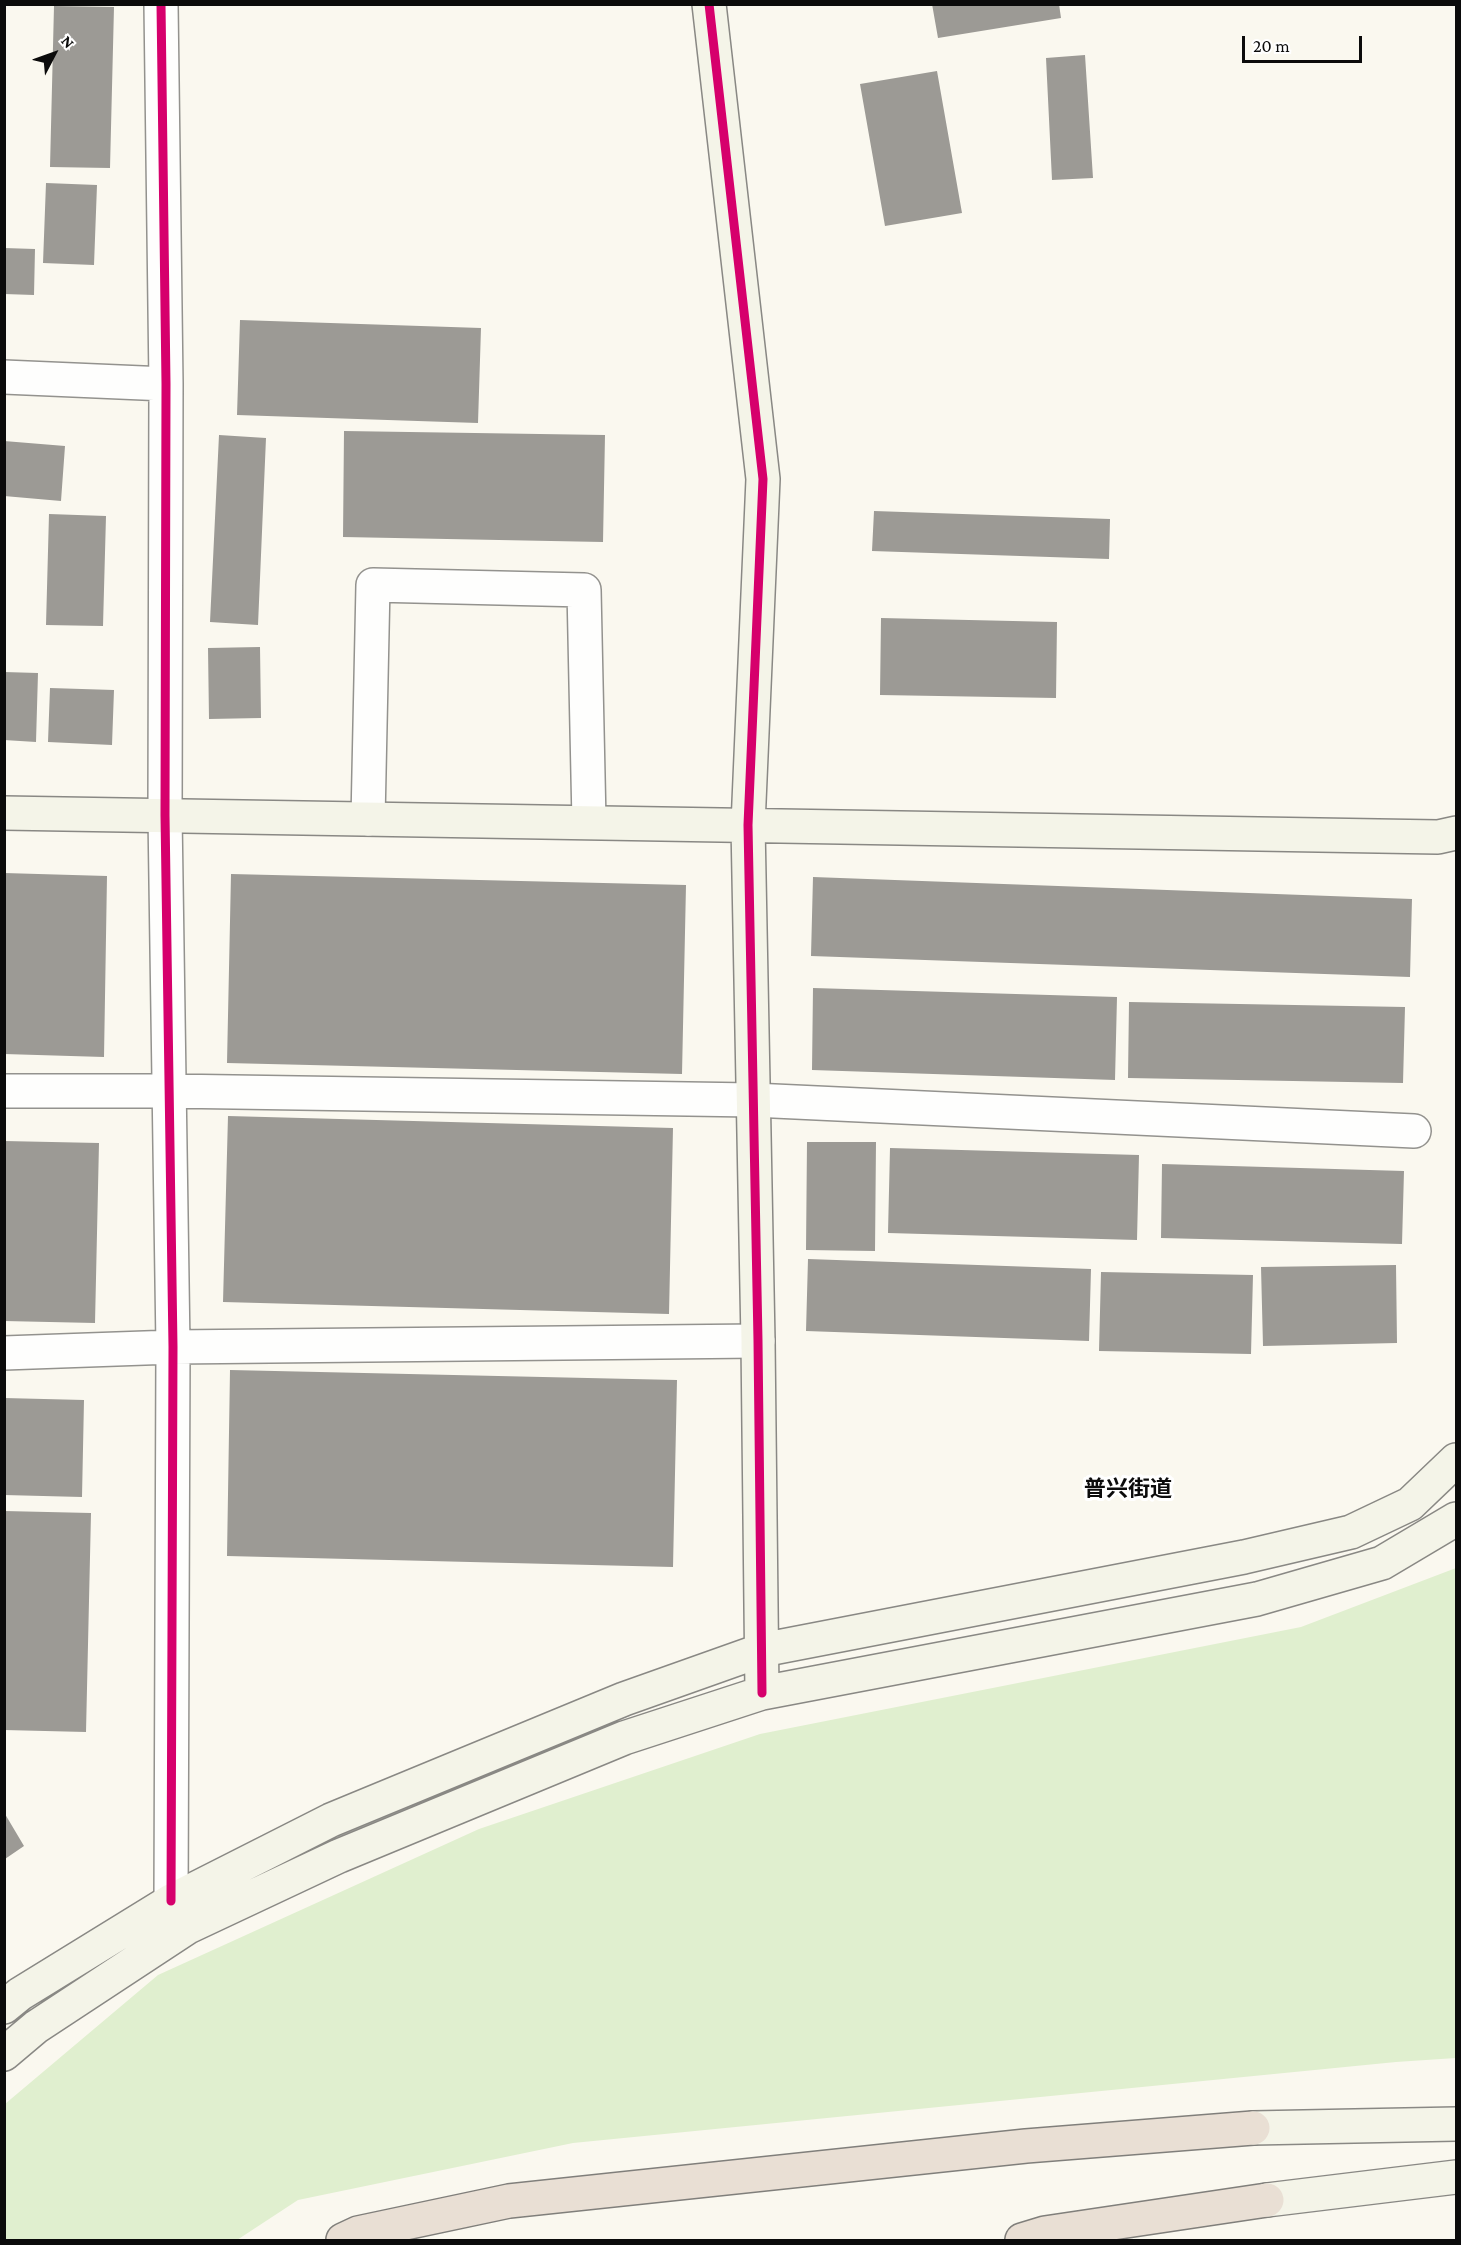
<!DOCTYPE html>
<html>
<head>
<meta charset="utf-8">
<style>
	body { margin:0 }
	#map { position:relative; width:1461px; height:2245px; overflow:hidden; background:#faf8ef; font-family:"Crimson Pro",serif }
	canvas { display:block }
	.frame { position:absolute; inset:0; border:6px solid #0b0b0b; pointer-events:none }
	.north { position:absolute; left:24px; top:24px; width:60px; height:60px; -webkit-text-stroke:4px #fff; paint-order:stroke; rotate:49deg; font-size:16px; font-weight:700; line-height:24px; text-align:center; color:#0b0b0b }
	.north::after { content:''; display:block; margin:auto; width:21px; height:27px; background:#0b0b0b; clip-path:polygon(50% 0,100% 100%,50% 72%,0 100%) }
	.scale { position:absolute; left:1242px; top:36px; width:120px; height:27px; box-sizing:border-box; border:3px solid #0b0b0b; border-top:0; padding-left:8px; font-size:18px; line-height:21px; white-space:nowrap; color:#0b0b0b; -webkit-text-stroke:4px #fff; paint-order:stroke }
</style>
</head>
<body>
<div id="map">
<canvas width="1461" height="2245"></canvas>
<div class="frame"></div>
<div class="north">N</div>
<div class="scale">20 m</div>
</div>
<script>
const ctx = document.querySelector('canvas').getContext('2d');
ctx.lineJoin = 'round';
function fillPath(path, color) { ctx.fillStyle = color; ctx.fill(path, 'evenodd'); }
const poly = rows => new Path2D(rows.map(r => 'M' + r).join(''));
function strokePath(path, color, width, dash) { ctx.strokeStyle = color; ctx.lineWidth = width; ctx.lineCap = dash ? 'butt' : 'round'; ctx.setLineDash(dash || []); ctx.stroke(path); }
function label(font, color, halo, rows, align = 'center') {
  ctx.font = font + ' "Crimson Pro","Noto Sans SC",serif'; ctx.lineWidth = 6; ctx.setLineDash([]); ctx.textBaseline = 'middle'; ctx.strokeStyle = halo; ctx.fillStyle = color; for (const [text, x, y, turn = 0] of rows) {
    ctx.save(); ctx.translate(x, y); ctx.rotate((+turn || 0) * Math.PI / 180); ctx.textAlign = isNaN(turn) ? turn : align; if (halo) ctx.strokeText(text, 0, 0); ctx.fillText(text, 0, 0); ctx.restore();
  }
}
const green = poly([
	[1456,1568,1456,2058,1396,2062,573,2143,298,2200,237,2240,5,2240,5,2104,158,1975,479,1829,760,1734,1301,1627]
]);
const building = poly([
	[932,4,1059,4,1061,18,938,38],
	[54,6,114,7,110,168,50,167],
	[1085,55,1093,178,1052,180,1046,58],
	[937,71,962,213,885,226,860,84],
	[46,183,97,185,94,265,43,263],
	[4,248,35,249,34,295,4,294],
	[240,320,481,328,478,423,237,415],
	[344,431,605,435,603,542,343,537],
	[219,435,266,438,258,625,210,622],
	[4,441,65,446,61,501,4,496],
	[874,511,1110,519,1109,559,872,551],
	[49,514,106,516,103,626,46,625],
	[881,618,1057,622,1056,698,880,695],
	[260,647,261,718,209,719,208,648],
	[4,672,38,673,36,742,4,740],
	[50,688,114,690,112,745,48,742],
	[4,873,107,876,104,1057,4,1054],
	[231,874,686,885,682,1074,227,1063],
	[813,877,1412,899,1410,977,811,956],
	[813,988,1117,997,1115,1080,812,1070],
	[1129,1002,1405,1007,1403,1083,1128,1078],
	[228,1116,673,1128,669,1314,223,1302],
	[4,1141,99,1143,95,1323,4,1321],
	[807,1142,876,1142,875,1251,806,1250],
	[890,1148,1139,1155,1137,1240,888,1233],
	[1162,1164,1404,1171,1402,1244,1161,1238],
	[808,1259,1091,1269,1089,1341,806,1331],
	[1396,1265,1397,1343,1263,1346,1261,1267],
	[1101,1272,1253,1275,1251,1354,1099,1351],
	[230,1370,677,1380,673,1567,227,1556],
	[4,1398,84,1400,82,1497,4,1495],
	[4,1511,91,1513,86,1732,4,1730],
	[5,1814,24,1846,5,1859]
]);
const street = poly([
	[161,4,166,384,165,815,173,1347,171,1901],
	[4,377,166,384],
	[368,819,373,585,584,590,589,822],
	[4,1091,169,1091,753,1100,1414,1131],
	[4,1353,173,1347,758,1341]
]);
const secondary = poly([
	[709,4,763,479,748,825,758,1341,762,1693],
	[4,813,1438,837,1456,833],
	[4,2007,20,1994,171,1901,331,1820,624,1699,762,1650,1244,1557,1351,1532,1410,1504,1456,1460],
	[4,2054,36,2027,188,1927,339,1856,624,1738,762,1693,1257,1599,1382,1563,1456,1519],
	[1253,2128,1456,2124],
	[1267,2200,1456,2177]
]);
const highway = poly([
	[343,2240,358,2233,509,2201,1026,2146,1253,2128],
	[1022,2240,1045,2233,1267,2200]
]);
const cycleway = poly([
	[161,4,166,384,165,815,173,1347,171,1901],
	[709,4,763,479,748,825,758,1341,762,1693]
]);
const districtNames = [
	["普兴街道",1128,1489]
];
fillPath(green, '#e0efcf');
fillPath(building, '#9c9a95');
strokePath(street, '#93928e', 36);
strokePath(secondary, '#898884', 36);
strokePath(highway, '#807f7b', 36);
strokePath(street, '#fefefd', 33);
strokePath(secondary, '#f4f4e8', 33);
strokePath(highway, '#e9dfd4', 33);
strokePath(cycleway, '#d6006c', 9);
label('bold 22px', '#0b0b0b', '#fff', districtNames);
</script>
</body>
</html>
